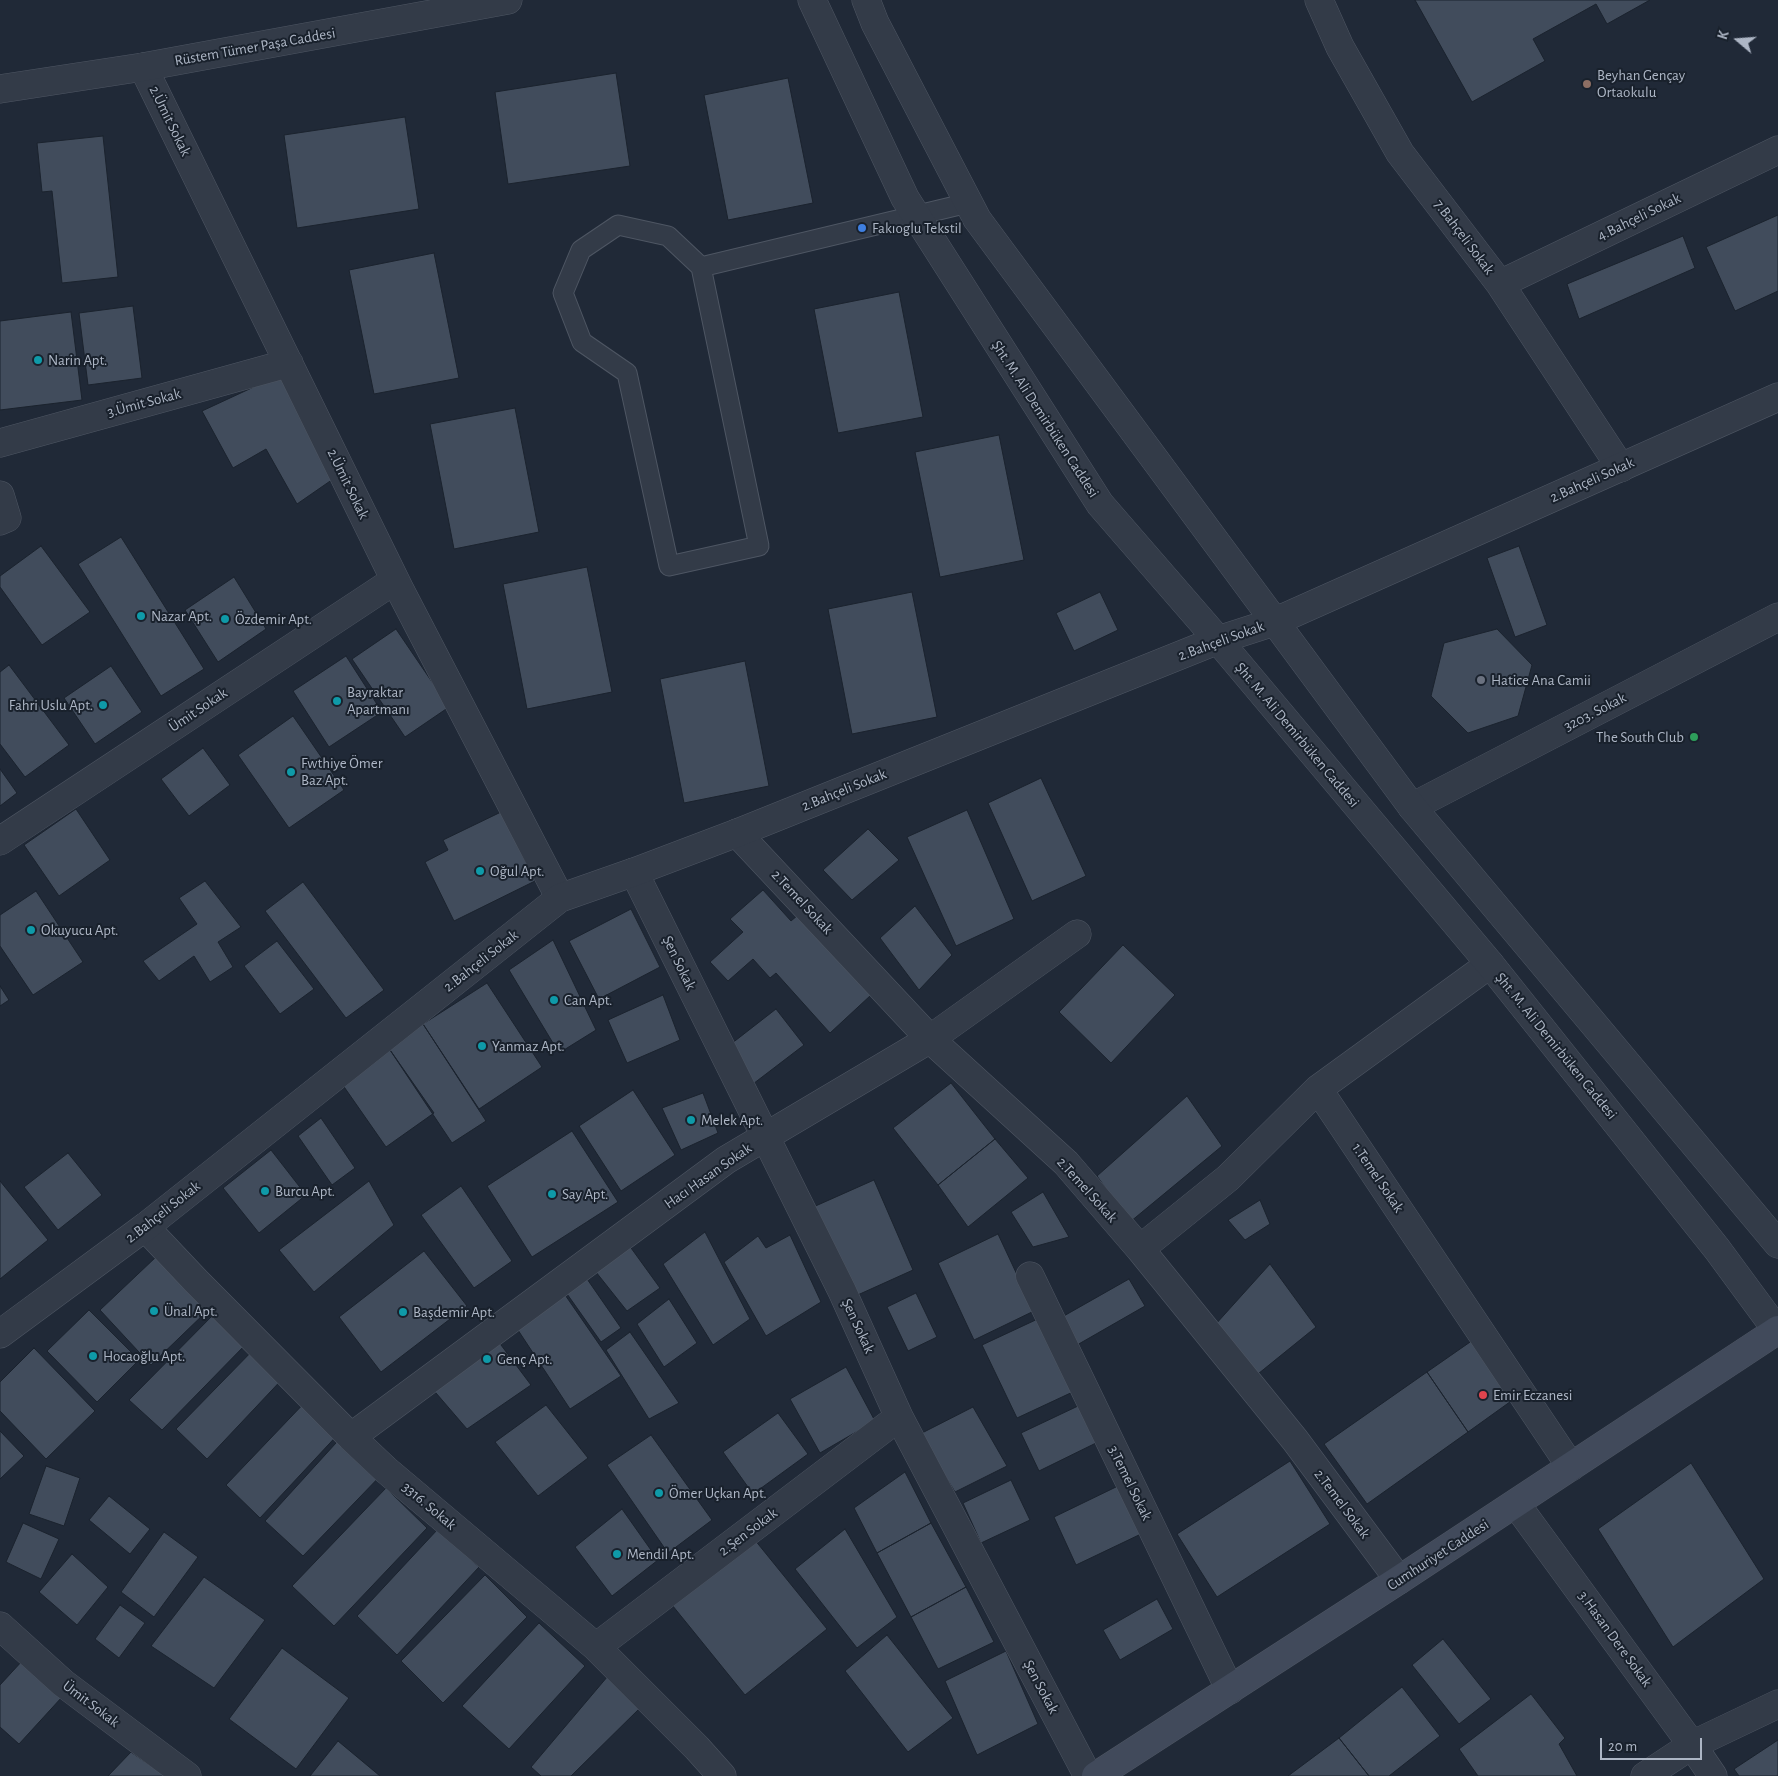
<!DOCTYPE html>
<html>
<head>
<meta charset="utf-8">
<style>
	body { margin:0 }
	#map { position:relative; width:1778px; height:1776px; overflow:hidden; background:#202937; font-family:"Alegreya Sans",sans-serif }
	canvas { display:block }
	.north { position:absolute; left:1713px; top:15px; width:50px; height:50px; -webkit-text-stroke:4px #19212c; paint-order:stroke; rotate:288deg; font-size:14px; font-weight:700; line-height:20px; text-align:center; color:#adb6c5 }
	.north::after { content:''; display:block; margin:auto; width:18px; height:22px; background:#adb6c5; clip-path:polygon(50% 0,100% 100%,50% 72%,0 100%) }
	.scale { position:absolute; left:1600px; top:1738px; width:102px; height:22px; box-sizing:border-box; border:2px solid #adb6c5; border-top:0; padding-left:6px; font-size:15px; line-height:18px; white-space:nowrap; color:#adb6c5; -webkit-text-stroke:4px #19212c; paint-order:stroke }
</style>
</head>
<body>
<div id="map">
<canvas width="1778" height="1776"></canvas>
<div class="north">K</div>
<div class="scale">20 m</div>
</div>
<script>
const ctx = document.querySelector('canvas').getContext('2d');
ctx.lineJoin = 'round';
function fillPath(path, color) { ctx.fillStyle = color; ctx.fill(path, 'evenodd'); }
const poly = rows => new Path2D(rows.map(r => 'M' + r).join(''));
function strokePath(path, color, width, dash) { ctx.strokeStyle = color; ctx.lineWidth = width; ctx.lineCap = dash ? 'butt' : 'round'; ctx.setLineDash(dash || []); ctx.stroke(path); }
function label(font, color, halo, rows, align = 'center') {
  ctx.font = font + ' "Alegreya Sans",sans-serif'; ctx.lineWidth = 4; ctx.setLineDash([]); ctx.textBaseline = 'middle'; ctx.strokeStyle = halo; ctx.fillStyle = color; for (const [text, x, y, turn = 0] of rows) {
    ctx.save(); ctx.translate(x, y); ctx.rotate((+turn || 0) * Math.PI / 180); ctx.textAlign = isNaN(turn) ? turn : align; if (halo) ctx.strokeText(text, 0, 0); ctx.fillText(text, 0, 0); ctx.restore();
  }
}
const building = poly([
	[1415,0,1650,0,1607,24,1596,4,1533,39,1545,61,1472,102,1415,0],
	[616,73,630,166,508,184,495,92,616,73],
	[788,78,813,203,728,220,704,95,788,78],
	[405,117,419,209,297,228,284,135,405,117],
	[103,136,118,277,62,283,52,191,42,192,37,143,103,136],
	[1778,215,1778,291,1735,311,1706,247,1778,215],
	[1683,236,1695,268,1579,319,1567,284,1683,236],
	[434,253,459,378,374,394,349,270,434,253],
	[899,292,923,417,838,433,814,309,899,292],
	[133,306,142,378,88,385,79,313,133,306],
	[71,312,82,400,0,410,0,321,71,312],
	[286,372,336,477,297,504,266,449,233,468,202,411,286,372],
	[515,408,539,532,454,549,430,424,515,408],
	[999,435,1024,560,940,577,915,452,999,435],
	[121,537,204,669,161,696,78,564,121,537],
	[41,546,90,612,42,645,0,587,0,576,41,546],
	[1519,546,1547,625,1515,637,1487,558,1519,546],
	[587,567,612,692,527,709,503,584,587,567],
	[234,577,266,629,218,662,185,610,234,577],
	[912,592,937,717,852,734,828,609,912,592],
	[1100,592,1118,630,1074,651,1056,613,1100,592],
	[396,629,449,707,405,737,352,659,396,629],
	[1497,629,1532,665,1518,716,1468,733,1431,696,1444,643,1497,629],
	[346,656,382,712,329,747,293,691,346,656],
	[745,661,769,786,684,803,660,679,745,661],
	[9,665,69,745,25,777,0,744,0,672,9,665],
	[111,666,142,712,95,744,64,698,111,666],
	[293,716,344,790,289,828,238,755,293,716],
	[203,748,230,785,189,816,161,779,203,748],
	[0,769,17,793,0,806,0,769],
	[1041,778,1086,876,1032,901,988,803,1041,778],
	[76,809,110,860,59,896,24,845,76,809],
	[967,810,1014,919,956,946,907,837,967,810],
	[501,812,535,881,454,921,425,862,448,850,443,840,501,812],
	[868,829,899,860,852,900,823,870,868,829],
	[205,881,241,927,218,942,233,967,210,982,194,956,159,981,143,961,197,924,179,898,205,881],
	[303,882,384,990,346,1018,265,911,303,882],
	[763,890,791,921,798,915,871,995,830,1033,776,973,770,978,753,959,728,981,710,962,743,932,730,919,763,890],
	[36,891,83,962,33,995,0,946,0,915,36,891],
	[915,906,952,955,919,990,880,938,915,906],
	[631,909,660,967,599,999,569,941,631,909],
	[553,940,596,1030,559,1053,509,970,553,940],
	[277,941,314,989,280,1014,244,966,277,941],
	[1123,945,1175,995,1111,1063,1059,1012,1123,945],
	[487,983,542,1067,479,1109,423,1024,487,983],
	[0,986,9,1000,0,1006,0,986],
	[663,995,680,1040,627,1063,608,1020,663,995],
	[776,1009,804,1045,749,1087,722,1051,776,1009],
	[423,1024,486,1121,452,1143,388,1047,423,1024],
	[388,1047,434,1113,386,1147,340,1081,388,1047],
	[951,1083,995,1139,938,1185,893,1128,951,1083],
	[633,1090,675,1155,621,1191,579,1126,633,1090],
	[703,1093,718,1133,681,1150,662,1108,703,1093],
	[1187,1096,1222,1146,1130,1222,1097,1176,1187,1096],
	[321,1118,355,1168,332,1185,298,1136,321,1118],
	[572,1131,618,1202,532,1257,487,1186,572,1131],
	[995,1139,1028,1178,968,1227,938,1185,995,1139],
	[271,1150,306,1195,259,1233,223,1188,271,1150],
	[68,1153,102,1195,58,1230,24,1187,68,1153],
	[874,1180,913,1270,851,1298,811,1208,874,1180],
	[0,1181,48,1240,0,1279,0,1181],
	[369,1181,394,1225,314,1292,279,1250,369,1181],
	[461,1186,512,1261,474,1288,421,1215,461,1186],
	[1043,1192,1069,1237,1033,1247,1011,1212,1043,1192],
	[1260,1200,1270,1224,1245,1240,1228,1220,1260,1200],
	[705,1232,750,1319,713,1345,663,1264,705,1232],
	[998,1234,1034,1311,974,1340,938,1263,998,1234],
	[790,1235,821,1302,766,1336,724,1262,758,1236,766,1248,790,1235],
	[626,1241,660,1288,627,1311,592,1267,626,1241],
	[424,1251,467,1306,381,1372,339,1317,424,1251],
	[156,1257,207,1311,151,1365,100,1310,156,1257],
	[1270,1264,1316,1327,1253,1378,1215,1325,1270,1264],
	[585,1276,621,1328,601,1342,565,1291,585,1276],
	[1129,1279,1145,1306,1077,1345,1062,1317,1129,1279],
	[561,1289,621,1376,570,1409,514,1324,561,1289],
	[916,1293,937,1337,908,1351,887,1307,916,1293],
	[669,1299,697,1343,664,1367,637,1324,669,1299],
	[89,1310,139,1360,97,1402,47,1351,89,1310],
	[215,1313,247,1343,162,1430,129,1400,215,1313],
	[1042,1317,1077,1390,1017,1418,982,1345,1042,1317],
	[630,1332,679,1403,649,1419,606,1350,630,1332],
	[492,1333,531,1385,467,1429,430,1386,492,1333],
	[1473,1340,1514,1399,1468,1432,1427,1372,1473,1340],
	[259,1344,288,1373,207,1459,176,1429,259,1344],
	[34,1348,95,1411,46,1459,0,1411,0,1382,34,1348],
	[846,1367,875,1421,820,1453,790,1399,846,1367],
	[1427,1372,1468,1432,1367,1504,1324,1444,1427,1372],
	[311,1396,343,1429,260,1518,226,1485,311,1396],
	[546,1405,588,1458,538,1496,495,1442,546,1405],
	[1078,1406,1096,1443,1039,1471,1021,1433,1078,1406],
	[973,1407,1007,1466,955,1492,920,1434,973,1407],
	[778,1413,808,1454,753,1494,723,1452,778,1413],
	[0,1431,24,1456,0,1479,0,1431],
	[346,1432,386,1470,303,1556,265,1521,346,1432],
	[651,1435,712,1520,668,1553,607,1465,651,1435],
	[1290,1461,1330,1524,1217,1597,1177,1534,1290,1461],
	[1691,1463,1764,1579,1673,1647,1598,1529,1691,1463],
	[46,1466,80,1478,64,1526,29,1514,46,1466],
	[905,1472,931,1523,877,1553,854,1508,905,1472],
	[1011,1480,1030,1520,981,1543,963,1503,1011,1480],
	[1118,1486,1141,1534,1076,1565,1054,1517,1118,1486],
	[386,1488,427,1528,334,1626,292,1586,386,1488],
	[109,1496,150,1529,130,1554,89,1520,109,1496],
	[622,1509,658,1560,612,1596,575,1547,622,1509],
	[23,1523,59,1539,41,1579,6,1562,23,1523],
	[931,1523,966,1587,911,1617,877,1553,931,1523],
	[438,1529,479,1567,397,1655,357,1616,438,1529],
	[845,1529,897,1617,857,1648,795,1569,845,1529],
	[164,1532,198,1557,154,1617,121,1592,164,1532],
	[750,1534,827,1629,745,1695,668,1600,750,1534],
	[72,1554,108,1587,77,1625,39,1592,72,1554],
	[485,1575,527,1617,443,1703,401,1661,485,1575],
	[204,1577,265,1620,214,1688,151,1646,204,1577],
	[966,1587,994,1642,938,1669,911,1617,966,1587],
	[1157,1599,1173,1629,1120,1660,1103,1630,1157,1599],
	[120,1605,145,1623,119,1658,95,1639,120,1605],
	[539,1623,585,1666,509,1749,462,1706,539,1623],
	[887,1635,953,1718,908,1752,845,1671,887,1635],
	[1443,1639,1491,1699,1459,1724,1412,1665,1443,1639],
	[282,1648,349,1698,296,1769,229,1719,282,1648],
	[1006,1651,1038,1724,977,1755,945,1681,1006,1651],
	[23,1660,62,1697,19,1744,0,1727,0,1685,23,1660],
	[608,1676,641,1707,571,1776,541,1776,531,1767,608,1676],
	[1402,1687,1440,1736,1389,1776,1369,1776,1339,1738,1402,1687],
	[1531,1694,1565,1738,1559,1744,1577,1776,1478,1776,1459,1749,1531,1694],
	[1339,1738,1369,1776,1288,1776,1339,1738],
	[1778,1740,1778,1776,1739,1776,1734,1769,1778,1740],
	[338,1741,380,1776,310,1776,338,1741],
	[131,1752,165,1776,108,1776,131,1752]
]);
const service = poly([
	[701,267,759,546,669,566,627,373,582,342,563,293,581,250,618,225,668,236,701,267,968,203]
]);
const minor = poly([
	[1319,0,1340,47,1400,153,1500,284,1621,468],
	[143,67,399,588,560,898],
	[1500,284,1778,150],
	[0,443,289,363],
	[0,495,7,518,0,521],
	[1412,807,1778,617],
	[737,833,930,1039,1066,1163,1140,1249,1295,1440,1399,1580],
	[0,841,395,580],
	[634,872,842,1291,899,1417,1088,1776],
	[1318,1089,1490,964],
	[145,1227,196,1281,351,1437,386,1470,596,1647,697,1748,722,1776],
	[1140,1249,1228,1178,1318,1089,1571,1467],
	[1030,1276,1230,1690],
	[351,1437,726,1160,930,1039,1077,934],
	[1516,1504,1692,1745,1713,1776],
	[0,1626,63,1683,187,1776],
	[596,1647,899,1417],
	[1645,1776,1692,1745,1778,1704]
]);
const tertiary = poly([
	[812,0,905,198,1100,504,1218,640,1490,964,1717,1249,1778,1332],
	[866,0,875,23,977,219,1412,807,1778,1244],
	[0,89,143,67,508,0],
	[0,1334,145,1227,560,898,634,872,737,833,1218,640,1274,622,1778,397]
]);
const secondary = poly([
	[1096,1776,1399,1580,1778,1330]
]);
const markers = [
	[1587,84,5,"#8d6e63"],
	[862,228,5,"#3f7fe0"],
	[38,360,5,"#0f9aa8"],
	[141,616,5,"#0f9aa8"],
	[225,619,5,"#0f9aa8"],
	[1481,680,5,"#6b7280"],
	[337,701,5,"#0f9aa8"],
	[103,705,5,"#0f9aa8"],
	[1694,737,5,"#2e9e5b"],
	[291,772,5,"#0f9aa8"],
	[480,871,5,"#0f9aa8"],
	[31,930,5,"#0f9aa8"],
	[554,1000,5,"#0f9aa8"],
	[482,1046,5,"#0f9aa8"],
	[691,1120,5,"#0f9aa8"],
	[265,1191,5,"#0f9aa8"],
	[552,1194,5,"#0f9aa8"],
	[154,1311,5,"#0f9aa8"],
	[403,1312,5,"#0f9aa8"],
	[93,1356,5,"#0f9aa8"],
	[487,1359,5,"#0f9aa8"],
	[1483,1395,5,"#e0444e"],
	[659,1493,5,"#0f9aa8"],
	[617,1554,5,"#0f9aa8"]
];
const streetNames = [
	["Rüstem Tümer Paşa Caddesi",255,47,-10],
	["2.Ümit Sokak",170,121,64],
	["4.Bahçeli Sokak",1639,217,-26],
	["7.Bahçeli Sokak",1464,237,53],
	["3.Ümit Sokak",144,403,-15],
	["Şht. M. Ali Demirbüken Caddesi",1045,419,57],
	["2.Bahçeli Sokak",1592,480,-24],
	["2.Ümit Sokak",348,484,64],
	["2.Bahçeli Sokak",1221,641,-20],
	["Ümit Sokak",198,710,-34],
	["3203. Sokak",1595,712,-27],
	["Şht. M. Ali Demirbüken Caddesi",1297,735,50],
	["2.Bahçeli Sokak",844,790,-22],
	["2.Temel Sokak",802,902,47],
	["2.Bahçeli Sokak",481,961,-38],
	["Şen Sokak",679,963,64],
	["Şht. M. Ali Demirbüken Caddesi",1556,1046,51],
	["Hacı Hasan Sokak",708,1176,-35],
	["1.Temel Sokak",1378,1178,56],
	["2.Temel Sokak",1087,1190,48],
	["2.Bahçeli Sokak",163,1212,-38],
	["Şen Sokak",858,1326,65],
	["3.Temel Sokak",1130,1483,64],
	["2.Temel Sokak",1342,1504,53],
	["3316. Sokak",429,1506,40],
	["2.Şen Sokak",748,1532,-37],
	["Cumhuriyet Caddesi",1438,1555,-33],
	["3.Hasan Dere Sokak",1615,1639,54],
	["Şen Sokak",1041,1687,62],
	["Ümit Sokak",91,1704,37]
];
const poiNames = [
	["Beyhan Gençay",1597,75],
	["Ortaokulu",1597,92],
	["Fakıoglu Tekstil",872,228],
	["Narin Apt.",48,360],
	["Nazar Apt.",151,616],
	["Özdemir Apt.",235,619],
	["Hatice Ana Camii",1491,680],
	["Bayraktar",347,692],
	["Apartmanı",347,709],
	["Fahri Uslu Apt.",93,705,"right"],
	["The South Club",1684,737,"right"],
	["Fwthiye Ömer",301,763],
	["Baz Apt.",301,780],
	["Oğul Apt.",490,871],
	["Okuyucu Apt.",41,930],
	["Can Apt.",564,1000],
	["Yanmaz Apt.",492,1046],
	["Melek Apt.",701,1120],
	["Burcu Apt.",275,1191],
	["Say Apt.",562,1194],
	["Ünal Apt.",164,1311],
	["Başdemir Apt.",413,1312],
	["Hocaoğlu Apt.",103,1356],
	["Genç Apt.",497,1359],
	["Emir Eczanesi",1493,1395],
	["Ömer Uçkan Apt.",669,1493],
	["Mendil Apt.",627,1554]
];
fillPath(building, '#414c5c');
strokePath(building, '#1b232e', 1);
strokePath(service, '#4e5663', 21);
strokePath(minor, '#4e5663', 29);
strokePath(tertiary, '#4e5663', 29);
strokePath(secondary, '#4e5663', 29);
strokePath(service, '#333b48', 19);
strokePath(minor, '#333b48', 28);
strokePath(tertiary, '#333b48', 28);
strokePath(secondary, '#414a5b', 28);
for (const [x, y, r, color] of markers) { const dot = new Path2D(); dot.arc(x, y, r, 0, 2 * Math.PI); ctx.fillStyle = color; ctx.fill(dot); strokePath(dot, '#19212c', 2); }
label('15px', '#adb6c5', '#19212c', streetNames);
label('15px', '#adb6c5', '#19212c', poiNames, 'left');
</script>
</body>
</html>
